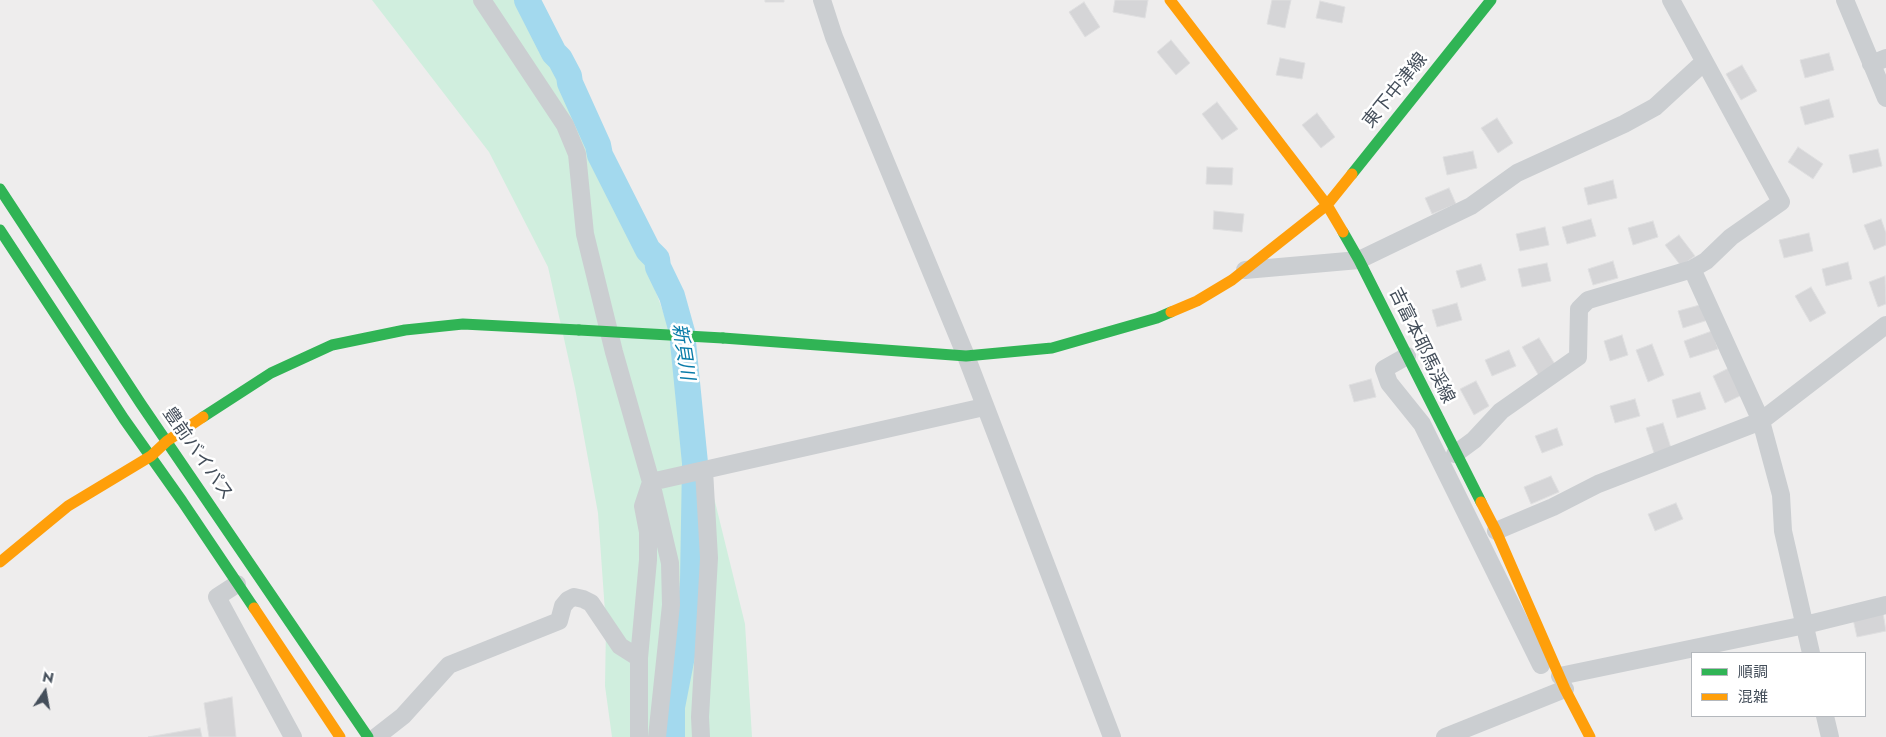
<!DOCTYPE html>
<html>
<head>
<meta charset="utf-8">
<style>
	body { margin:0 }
	#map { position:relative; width:1886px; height:737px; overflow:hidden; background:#eeeded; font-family:Jost,"Noto Sans JP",sans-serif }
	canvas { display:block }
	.legend { position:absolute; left:1691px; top:652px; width:175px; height:65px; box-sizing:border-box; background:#fff; border:1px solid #b4b8bd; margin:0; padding:6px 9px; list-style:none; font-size:15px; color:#444e5a }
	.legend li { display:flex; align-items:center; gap:10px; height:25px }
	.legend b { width:25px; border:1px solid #b4b8bd }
	.north { position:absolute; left:20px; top:667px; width:50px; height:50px; -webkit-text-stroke:4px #fff; paint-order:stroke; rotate:12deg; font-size:14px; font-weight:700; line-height:20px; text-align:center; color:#444e5a }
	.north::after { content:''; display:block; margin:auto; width:18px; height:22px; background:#444e5a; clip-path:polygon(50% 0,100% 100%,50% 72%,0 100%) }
</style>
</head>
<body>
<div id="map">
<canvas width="1886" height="737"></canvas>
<ul class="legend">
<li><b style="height:6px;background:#30b455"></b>順調</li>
<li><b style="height:6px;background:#ff9f0a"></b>混雑</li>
</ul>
<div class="north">N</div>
</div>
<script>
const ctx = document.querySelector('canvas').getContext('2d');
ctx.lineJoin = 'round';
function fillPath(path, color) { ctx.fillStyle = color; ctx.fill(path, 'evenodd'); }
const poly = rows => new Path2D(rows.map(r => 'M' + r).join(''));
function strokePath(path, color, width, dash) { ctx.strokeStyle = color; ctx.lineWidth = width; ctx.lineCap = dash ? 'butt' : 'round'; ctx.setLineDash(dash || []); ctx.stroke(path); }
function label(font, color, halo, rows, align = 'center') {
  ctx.font = font + ' Jost,"Noto Sans JP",sans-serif'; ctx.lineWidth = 5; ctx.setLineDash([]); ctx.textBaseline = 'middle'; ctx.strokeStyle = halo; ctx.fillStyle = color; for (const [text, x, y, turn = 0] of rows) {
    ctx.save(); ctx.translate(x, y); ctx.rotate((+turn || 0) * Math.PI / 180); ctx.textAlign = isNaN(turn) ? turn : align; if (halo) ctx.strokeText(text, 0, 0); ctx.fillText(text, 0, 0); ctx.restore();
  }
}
const green = poly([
	[372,0,515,0,613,175,679,355,745,624,752,737,612,737,605,686,606,626,598,513,575,388,548,267,489,152]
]);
const river = poly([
	[527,0,554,53,560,59,569,76,570,83,598,145,600,155,648,250,657,259,658,267,672,296,682,332,695,463,693,581,690,615,672,707,672,737]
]);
const building = poly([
	[765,0,784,0,784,2,765,2,765,0],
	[1115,0,1148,0,1145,18,1113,12,1115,0],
	[1272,0,1291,0,1285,28,1267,24,1272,0],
	[1320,1,1345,7,1342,23,1316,18,1320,1],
	[1084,2,1100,27,1085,37,1069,12,1084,2],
	[1171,40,1190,63,1176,75,1157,52,1171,40],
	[1829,53,1834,70,1805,78,1800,60,1829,53],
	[1280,58,1305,63,1302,79,1276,75,1280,58],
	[1742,65,1757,91,1741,100,1726,74,1742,65],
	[1829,99,1834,117,1805,125,1800,107,1829,99],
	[1217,102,1238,129,1222,140,1202,114,1217,102],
	[1317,113,1335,137,1321,148,1302,125,1317,113],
	[1497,118,1513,143,1498,153,1481,128,1497,118],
	[1798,147,1823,164,1813,179,1788,162,1798,147],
	[1878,149,1882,166,1853,173,1849,155,1878,149],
	[1473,151,1477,168,1447,175,1443,157,1473,151],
	[1207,167,1233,168,1232,185,1206,184,1207,167],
	[1613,180,1617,198,1588,205,1584,188,1613,180],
	[1449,188,1456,204,1432,214,1425,198,1449,188],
	[1214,211,1244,214,1242,232,1213,229,1214,211],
	[1591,219,1596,236,1567,244,1562,227,1591,219],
	[1881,219,1886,233,1886,245,1874,250,1864,225,1881,219],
	[1653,221,1658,237,1633,245,1628,228,1653,221],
	[1545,227,1549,245,1520,251,1516,234,1545,227],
	[1809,233,1813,251,1784,258,1779,240,1809,233],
	[1679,235,1695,256,1681,266,1665,245,1679,235],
	[1613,261,1618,278,1593,285,1588,269,1613,261],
	[1848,262,1852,279,1826,286,1822,269,1848,262],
	[1547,263,1551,281,1522,287,1518,269,1547,263],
	[1481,264,1486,280,1461,288,1456,271,1481,264],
	[1885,276,1886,304,1878,307,1869,282,1885,276],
	[1811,287,1826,313,1810,322,1795,296,1811,287],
	[1457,303,1462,320,1437,327,1432,310,1457,303],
	[1703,304,1708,320,1683,328,1678,311,1703,304],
	[1712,331,1718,349,1690,358,1684,341,1712,331],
	[1622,335,1628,355,1610,361,1604,341,1622,335],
	[1539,338,1556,366,1539,376,1522,347,1539,338],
	[1652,344,1664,375,1648,382,1636,350,1652,344],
	[1509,350,1516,366,1492,376,1485,360,1509,350],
	[1729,368,1742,395,1725,403,1713,376,1729,368],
	[1371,379,1376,397,1354,402,1349,385,1371,379],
	[1476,381,1489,406,1474,415,1460,389,1476,381],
	[1700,392,1706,409,1677,418,1672,400,1700,392],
	[1635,399,1640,416,1615,423,1610,406,1635,399],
	[1663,423,1671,448,1654,453,1646,428,1663,423],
	[1557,428,1563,445,1542,453,1535,436,1557,428],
	[1551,476,1559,492,1531,504,1524,487,1551,476],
	[1676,503,1683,519,1655,531,1648,514,1676,503],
	[1883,613,1886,631,1857,637,1853,619,1883,613],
	[232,697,236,737,209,737,204,703,232,697],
	[200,728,202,737,148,737,200,728]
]);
const street = poly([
	[482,0,565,125,577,154,585,234,614,352,651,482,670,563,671,605,657,737],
	[822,0,834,37,966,356,1112,737],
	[1845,0,1886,98],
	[1871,64,1886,58],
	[1692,269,1761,421,1781,495,1783,531,1811,653],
	[1245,270,1359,260,1471,206,1517,173,1624,124,1655,107,1704,62],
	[1407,356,1384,369,1389,383,1422,424,1541,665],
	[1455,454,1474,440,1501,411,1578,357,1579,309,1588,300,1692,269,1706,261,1731,237,1781,202,1671,0],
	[651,482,984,407],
	[1496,531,1553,507,1598,484,1761,421,1886,325],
	[237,584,217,597,293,737],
	[1560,676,1805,625,1886,605],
	[1825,716,1830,737],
	[376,737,403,716,449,665,559,621,563,606,568,600,574,597,583,599,591,603,620,646,639,658],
	[639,737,639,658,648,560,648,532,643,506,651,482],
	[701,737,700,717,709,558,704,470],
	[1445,737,1565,689]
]);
const fast = poly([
	[1352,174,1491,0],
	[0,189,141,404,368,737],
	[0,230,124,419,182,501,254,608],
	[1343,232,1359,260,1481,502],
	[723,338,966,356,1052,348,1157,318,1171,312],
	[203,417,271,373,332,345,405,330,463,324,579,330]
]);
const slow = poly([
	[1170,0,1327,205,1343,232],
	[1171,312,1197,301,1232,280,1327,205,1352,174],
	[1481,502,1496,531,1565,689,1590,737],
	[0,562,68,506,151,456,167,441,203,417],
	[254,608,340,737]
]);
const fastBridge = poly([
	[579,330,723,338]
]);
const streetNames = [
	["東下中津線",1396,91,-51],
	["吉富本耶馬渓線",1421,346,64],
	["豊前バイパス",197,454,55]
];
const waterNames = [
	["新貝川",682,352,81]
];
fillPath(green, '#d0eede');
strokePath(river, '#a3d9ee', 26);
fillPath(building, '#d5d5d7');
strokePath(building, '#dfdfe0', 1);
strokePath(street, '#cbced1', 18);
strokePath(fast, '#30b455', 11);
strokePath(slow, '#ff9f0a', 11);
strokePath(fastBridge, '#30b455', 11);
label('18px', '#444e5a', '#fff', streetNames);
label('italic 19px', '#087ba8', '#fff', waterNames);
</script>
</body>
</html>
